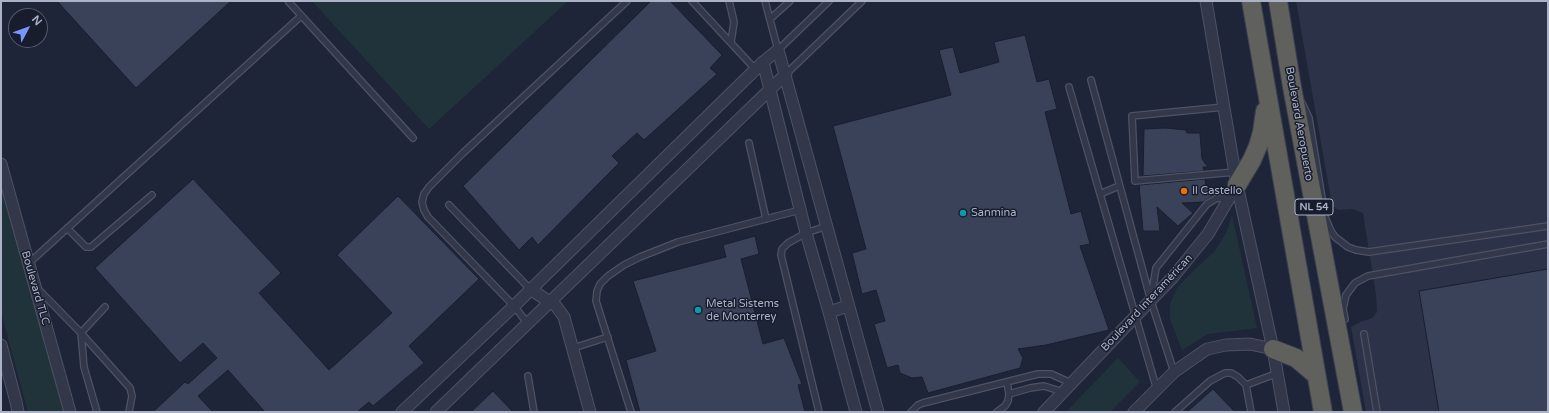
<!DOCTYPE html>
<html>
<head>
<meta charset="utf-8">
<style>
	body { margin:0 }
	#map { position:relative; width:1549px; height:413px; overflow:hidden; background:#1e2539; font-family:"Varela Round",sans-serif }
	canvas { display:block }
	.frame { position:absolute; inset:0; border:2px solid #acb2c6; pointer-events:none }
	.north { position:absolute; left:8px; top:8px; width:40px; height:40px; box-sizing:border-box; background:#181d2e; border:1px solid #53596b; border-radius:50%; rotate:49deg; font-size:11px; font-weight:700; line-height:16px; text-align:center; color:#acb2c6 }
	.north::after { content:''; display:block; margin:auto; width:14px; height:18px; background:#7996ff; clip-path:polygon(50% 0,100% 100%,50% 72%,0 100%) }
</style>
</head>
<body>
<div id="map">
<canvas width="1549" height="413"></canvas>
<div class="frame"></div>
<div class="north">N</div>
</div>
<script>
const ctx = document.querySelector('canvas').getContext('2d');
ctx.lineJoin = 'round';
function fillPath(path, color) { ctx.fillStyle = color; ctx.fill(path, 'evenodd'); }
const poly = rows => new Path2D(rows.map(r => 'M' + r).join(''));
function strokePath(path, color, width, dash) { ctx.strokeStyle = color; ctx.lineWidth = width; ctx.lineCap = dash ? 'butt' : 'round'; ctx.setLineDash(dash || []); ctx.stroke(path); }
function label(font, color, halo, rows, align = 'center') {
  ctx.font = font + ' "Varela Round",sans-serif'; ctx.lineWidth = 3; ctx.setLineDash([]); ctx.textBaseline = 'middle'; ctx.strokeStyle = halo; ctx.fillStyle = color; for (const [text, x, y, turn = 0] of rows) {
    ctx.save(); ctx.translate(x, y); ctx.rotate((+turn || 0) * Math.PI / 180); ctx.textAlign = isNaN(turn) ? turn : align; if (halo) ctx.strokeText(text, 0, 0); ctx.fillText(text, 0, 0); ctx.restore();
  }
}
const airport = poly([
	[1296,1,1548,1,1548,412,1366,412,1351,327,1360,322,1372,318,1377,312,1376,295,1363,213,1352,209,1338,210,1332,205]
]);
const green = poly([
	[312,1,568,1,429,129],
	[1,186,65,412,28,412,1,312],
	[1232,215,1257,328,1208,334,1182,350,1170,319,1170,304,1177,288,1193,271,1215,251,1227,231],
	[1118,358,1140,382,1110,412,1066,412]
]);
const building = poly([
	[57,1,231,1,136,88,57,1],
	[651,1,670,1,722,55,710,68,717,74,644,140,637,133,612,156,619,163,538,245,532,237,519,250,463,186,651,1],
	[1025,35,1037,82,1049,79,1057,109,1045,112,1071,214,1081,211,1090,244,1080,246,1109,330,1046,345,1018,349,1023,358,1020,368,928,393,922,377,912,378,900,373,898,365,887,368,874,324,885,321,876,290,862,294,852,253,866,249,833,126,951,95,939,50,953,47,960,73,999,62,994,42,1025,35],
	[1166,128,1186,130,1187,133,1200,133,1202,159,1208,167,1203,167,1204,171,1143,176,1144,129,1166,128],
	[193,179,281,273,259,293,329,370,392,313,337,255,398,196,479,279,409,346,424,363,373,406,369,402,357,412,265,412,228,370,198,396,213,412,153,412,185,382,188,384,217,358,203,343,180,363,95,268,193,179],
	[1205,179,1206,186,1212,188,1215,191,1215,194,1203,202,1182,203,1193,213,1178,226,1157,207,1160,231,1143,231,1139,185,1205,179],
	[755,236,759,254,741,259,763,344,784,338,802,384,798,385,805,412,640,412,626,360,656,351,633,281,726,257,723,245,755,236],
	[1548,269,1548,412,1439,412,1419,291,1548,269],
	[1213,389,1235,412,1187,412,1213,389],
	[493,391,513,412,471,412,493,391]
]);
const service = poly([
	[288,1,413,138],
	[692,1,756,70],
	[729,1,734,22,731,42],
	[765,1,778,50,829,1],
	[770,19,790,1],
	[786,74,862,1],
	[1091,80,1151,301,1174,372],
	[1069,87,1157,390],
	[1302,103,1309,118,1325,217,1331,231,1335,237,1348,247,1356,250,1369,252,1548,226],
	[1224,107,1132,116,1135,181,1235,172],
	[749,143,766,219],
	[1100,194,1119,186],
	[449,205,530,289],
	[67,228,86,247,91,247,152,195],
	[29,263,301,16],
	[38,289,81,333,130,388,132,396,129,412],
	[1151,298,1156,268,1207,204,1217,198,1229,199],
	[1345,319,1343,309,1346,295,1355,283,1368,276,1548,244],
	[528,324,514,306,428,217,424,210,422,202,424,194,429,187,463,153,627,1],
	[1364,334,1377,412],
	[573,348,608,337],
	[528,376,534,412],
	[1246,385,1251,412],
	[1009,394,1030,388,1044,386,1063,392],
	[97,412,84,367,81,333,105,307],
	[631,412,596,301,597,291,600,284,608,276,624,265,640,257,678,242,800,210],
	[819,412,781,255,782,249,788,243,806,233,827,226],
	[911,412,918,405,923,403,1038,374,1051,374,1071,383],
	[997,412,1005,406,1008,401,1009,394,1007,382],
	[1175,412,1210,381,1225,373,1231,373,1238,377,1246,385,1278,373]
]);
const minor = poly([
	[1206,1,1237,185,1273,349,1284,412],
	[763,62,806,233,829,312,856,412],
	[1,164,70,412],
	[530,289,556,306,564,317,590,412],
	[829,312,848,306],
	[1,345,16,402,18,412],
	[402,412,514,306,763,62,778,50,878,412],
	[436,412,786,74],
	[1044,412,1173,277,1208,234,1237,185],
	[1134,412,1174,372,1207,349,1226,345,1250,344,1273,349]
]);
const trunk = poly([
	[1251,1,1323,412],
	[1278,1,1292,87,1353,412],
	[1237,185,1252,160,1258,146,1262,132,1265,111],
	[1273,349,1296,358,1315,374]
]);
const markers = [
	[1184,191,4,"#e8710a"],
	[963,213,4,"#0f9aa8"],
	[698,310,4,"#0f9aa8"]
];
const shields = [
	[1314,207,38]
];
const shieldNames = [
	["NL 54",1314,207]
];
const streetNames = [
	["Boulevard Aeropuerto",1299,124,80],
	["Boulevard TLC",35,288,74],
	["Boulevard Interamérican",1147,303,-47]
];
const poiNames = [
	["Il Castello",1192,191],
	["Sanmina",971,213],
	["Metal Sistems",706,304],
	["de Monterrey",706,317]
];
fillPath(airport, '#2c3247');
fillPath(green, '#20333a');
fillPath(building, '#3a4259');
strokePath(building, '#1a1f30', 1);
strokePath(service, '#4d5264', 8);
strokePath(minor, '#4d5264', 13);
strokePath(trunk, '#3a3f51', 20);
strokePath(service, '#32384a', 5.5);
strokePath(minor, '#32384a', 11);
strokePath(trunk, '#60605c', 18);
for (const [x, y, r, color] of markers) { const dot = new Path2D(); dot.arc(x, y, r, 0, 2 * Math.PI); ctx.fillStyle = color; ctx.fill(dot); strokePath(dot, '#181d2e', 1.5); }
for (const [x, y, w] of shields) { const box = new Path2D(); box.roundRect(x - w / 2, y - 8, w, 16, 3); ctx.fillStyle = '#181d2e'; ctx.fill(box); strokePath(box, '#acb2c6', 1); }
label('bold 10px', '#acb2c6', null, shieldNames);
label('11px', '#acb2c6', '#181d2e', streetNames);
label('11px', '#acb2c6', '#181d2e', poiNames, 'left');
</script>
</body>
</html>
